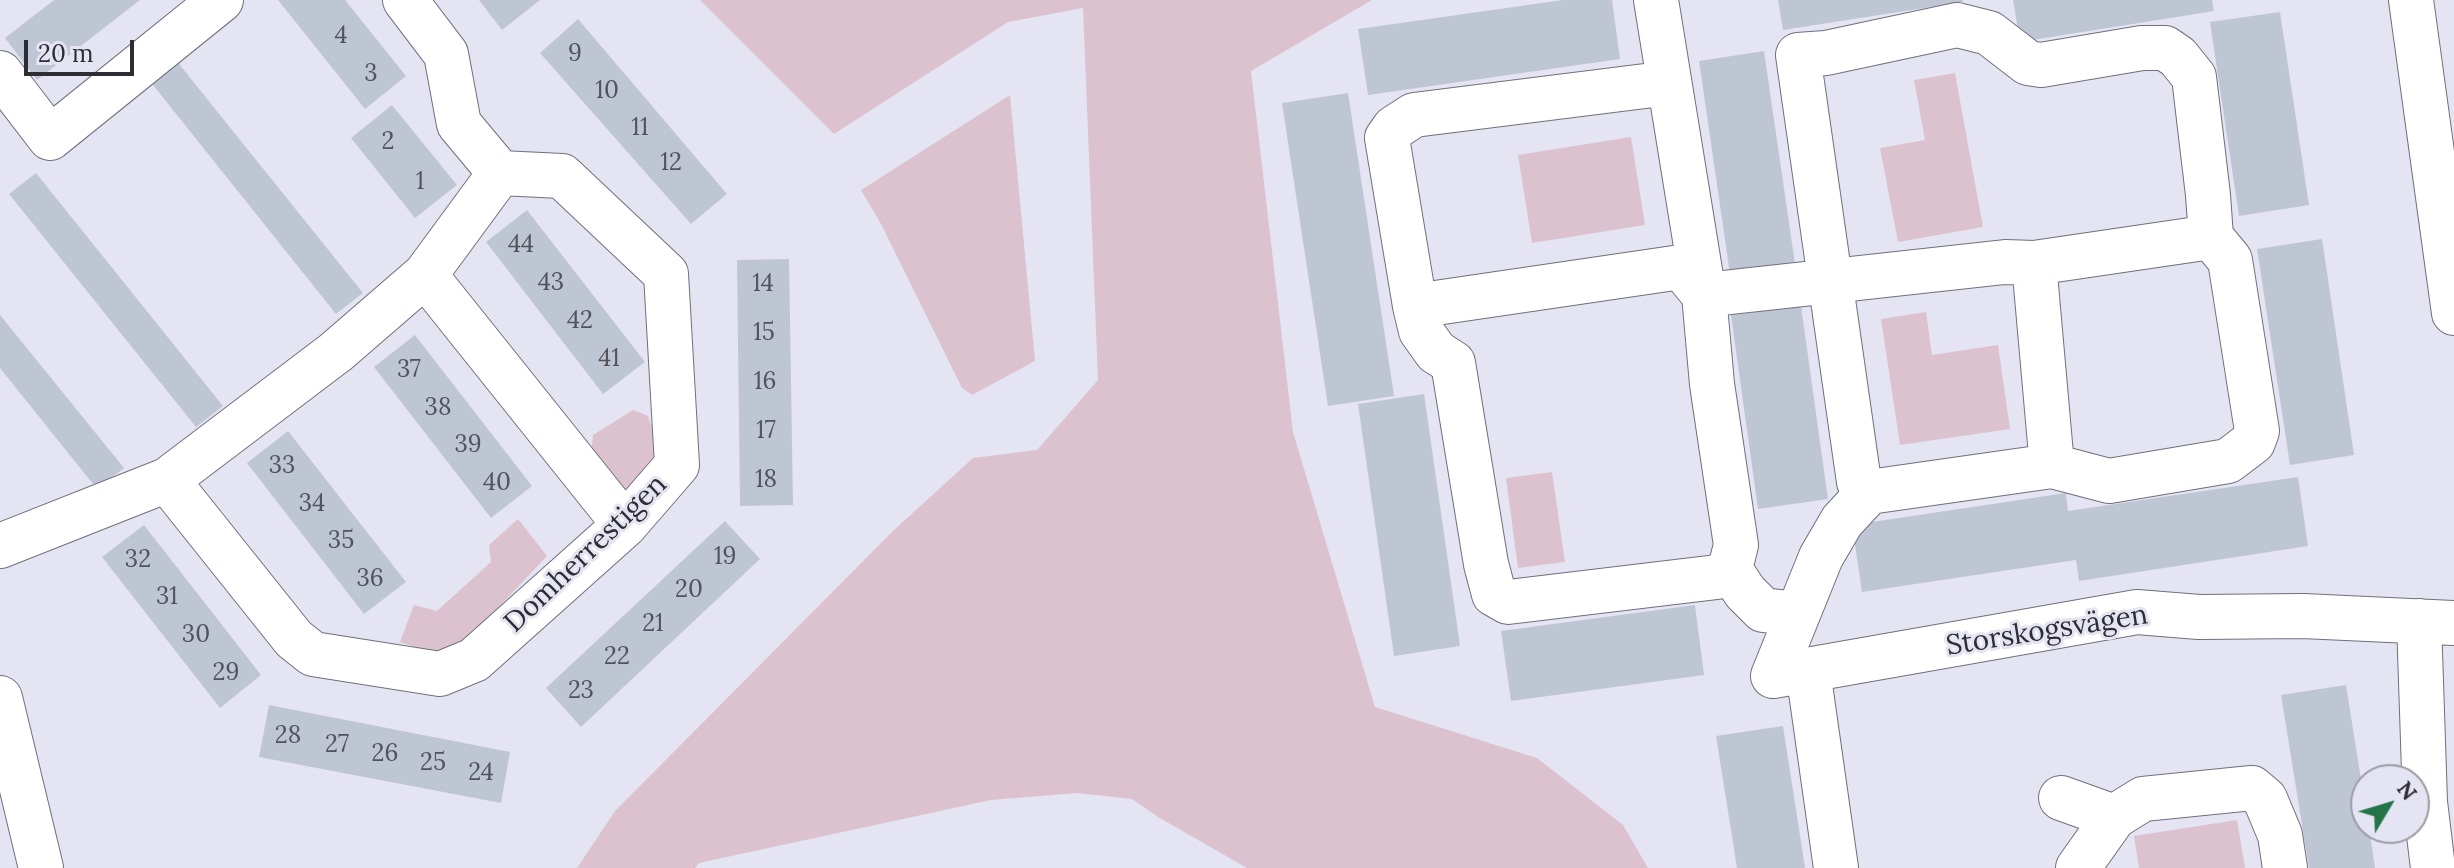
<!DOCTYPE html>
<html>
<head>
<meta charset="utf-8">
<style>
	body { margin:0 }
	#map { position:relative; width:2454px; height:868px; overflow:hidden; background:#e5e4f3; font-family:Lora,serif }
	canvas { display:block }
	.north { position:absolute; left:2350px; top:764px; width:80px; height:80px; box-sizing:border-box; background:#e5e4f3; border:2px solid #9c9ba6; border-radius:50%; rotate:52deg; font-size:22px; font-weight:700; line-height:32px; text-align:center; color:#2e2d33 }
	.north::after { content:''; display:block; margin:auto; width:28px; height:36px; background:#237547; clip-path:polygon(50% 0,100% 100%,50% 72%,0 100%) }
	.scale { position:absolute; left:24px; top:40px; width:110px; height:36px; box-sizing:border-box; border:4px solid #2e2d33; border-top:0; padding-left:10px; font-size:24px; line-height:28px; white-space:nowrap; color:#2e2d33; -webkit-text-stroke:6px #e5e4f3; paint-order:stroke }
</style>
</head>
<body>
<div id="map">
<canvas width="2454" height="868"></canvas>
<div class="north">N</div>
<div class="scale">20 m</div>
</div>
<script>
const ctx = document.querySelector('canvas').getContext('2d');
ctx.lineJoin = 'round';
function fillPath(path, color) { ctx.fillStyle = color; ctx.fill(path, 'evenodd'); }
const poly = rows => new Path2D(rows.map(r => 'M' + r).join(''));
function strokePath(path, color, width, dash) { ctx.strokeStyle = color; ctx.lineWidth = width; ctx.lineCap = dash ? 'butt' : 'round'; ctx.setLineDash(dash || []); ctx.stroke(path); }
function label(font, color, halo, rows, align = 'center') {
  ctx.font = font + ' Lora,serif'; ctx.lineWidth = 6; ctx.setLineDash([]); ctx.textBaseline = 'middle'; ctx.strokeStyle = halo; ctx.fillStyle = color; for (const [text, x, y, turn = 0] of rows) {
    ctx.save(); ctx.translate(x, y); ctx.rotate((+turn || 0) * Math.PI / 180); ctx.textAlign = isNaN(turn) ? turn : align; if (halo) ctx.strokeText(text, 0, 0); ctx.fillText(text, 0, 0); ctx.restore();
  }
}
const green = poly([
	[700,0,1372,0,1251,71,1293,432,1375,707,1537,758,1623,825,1648,868,1247,868,1158,817,1132,799,1077,793,991,800,699,863,695,868,577,868,615,811,894,530,973,458,1037,450,1098,380,1083,8,1008,22,834,134],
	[1955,73,1983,227,1898,242,1880,148,1925,140,1914,80],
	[1010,95,1035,361,972,395,962,388,881,224,861,190],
	[1631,137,1645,225,1532,243,1518,155],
	[1926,312,1932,355,1998,345,2010,429,1900,445,1881,319],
	[633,410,648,416,654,433,668,441,631,496,590,464,593,435],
	[1552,472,1565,562,1518,568,1506,478],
	[518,519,547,556,459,649,437,654,400,642,414,605,437,611,491,562,489,545],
	[2237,820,2245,868,2139,868,2134,836]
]);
const building = poly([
	[54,0,140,0,37,80,5,38],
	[278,0,345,0,406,76,365,109],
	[479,0,540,0,502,30],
	[1563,0,1612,0,1620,59,1368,95,1358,29],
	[1778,0,1963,0,1963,2,1783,30],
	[2013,0,2212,0,2214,11,2020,42],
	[2280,12,2309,205,2239,216,2210,22],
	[578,19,727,194,691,224,540,53],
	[1764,51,1795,264,1730,274,1699,61],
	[175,59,363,293,336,314,149,80],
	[1348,93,1394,396,1328,406,1282,103],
	[392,105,457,185,415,218,351,138],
	[36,173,223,406,196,427,9,194],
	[527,210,645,362,603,394,486,242],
	[2322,239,2354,455,2290,465,2257,249],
	[789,259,793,505,740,506,737,260],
	[1801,306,1828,499,1758,509,1731,315],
	[0,315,124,468,97,489,0,368],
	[415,335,532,486,491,518,374,367],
	[1424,394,1460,646,1394,656,1358,404],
	[288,431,406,582,364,614,247,463],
	[2298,477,2308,546,2079,581,2076,560,1862,592,1852,525,2066,493,2068,511],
	[725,521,760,559,581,727,546,688],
	[144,525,261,675,220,708,102,557],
	[1695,605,1704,675,1511,701,1501,631],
	[2346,685,2366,811,2366,828,2369,828,2375,868,2309,868,2281,695],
	[269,705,510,752,501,803,259,757],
	[1783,726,1805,868,1737,868,1716,736]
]);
const minor = poly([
	[1656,0,1704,295,1681,267,1415,306,1387,138,1394,128,1414,115,1669,83],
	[2411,0,2454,313],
	[1957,25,1989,33,2028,63,2041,65,2142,48,2165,48,2178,57,2194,77,2208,195,2211,237,2230,260,2257,431,2253,442,2228,461,2109,481,2052,466,1869,492,1859,482,1798,55,1826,53,1957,25],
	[0,73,50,138,221,0],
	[2034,263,2052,466],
	[425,275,625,525],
	[1415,306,1421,331,1436,352,1453,363,1486,564,1494,594,1508,602,1717,577,1730,569,1736,545,1712,384,1704,295,2005,262,2034,263,2211,237],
	[167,480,294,639,313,654,440,674,474,660,625,525,677,465,666,274,562,176,500,173,459,124,446,54,405,0],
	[0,546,167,480,336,352,425,275,500,173],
	[1730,569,1745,592,1763,610,1798,614],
	[2419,621,2425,802,2433,868],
	[1808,671,1836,868],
	[1773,676,2137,612,2199,617,2303,616,2454,623],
	[1773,676,1821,557,1842,521,1869,492],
	[0,698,41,868],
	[2061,798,2114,817],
	[2078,868,2114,817,2143,799,2252,788,2265,799,2280,835,2285,868]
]);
const numberNames = [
	["4",341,36],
	["9",575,54],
	["3",371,74],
	["10",607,91],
	["11",640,128],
	["2",388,142],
	["12",671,163],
	["1",420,182],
	["44",521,245],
	["43",551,283],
	["14",763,284],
	["42",580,321],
	["15",764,333],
	["41",609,359],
	["37",409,370],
	["16",765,382],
	["38",438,408],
	["17",766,431],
	["39",468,445],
	["33",282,466],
	["18",766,480],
	["40",497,483],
	["34",312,504],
	["35",341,541],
	["19",725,557],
	["32",138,560],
	["36",370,579],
	["20",689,590],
	["31",167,597],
	["21",653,624],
	["30",196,635],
	["22",617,657],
	["29",226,673],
	["23",581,691],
	["28",288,736],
	["27",337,745],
	["26",385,754],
	["25",433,763],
	["24",481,773]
];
const streetNames = [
	["Domherrestigen",586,554,-44],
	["Storskogsvägen",2047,631,-9]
];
fillPath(green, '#dcc2cf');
fillPath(building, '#bfc6d3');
strokePath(minor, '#706f7c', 46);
strokePath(minor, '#fff', 44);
label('24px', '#52535b', null, numberNames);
label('28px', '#2e2d33', '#e5e4f3', streetNames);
</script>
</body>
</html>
